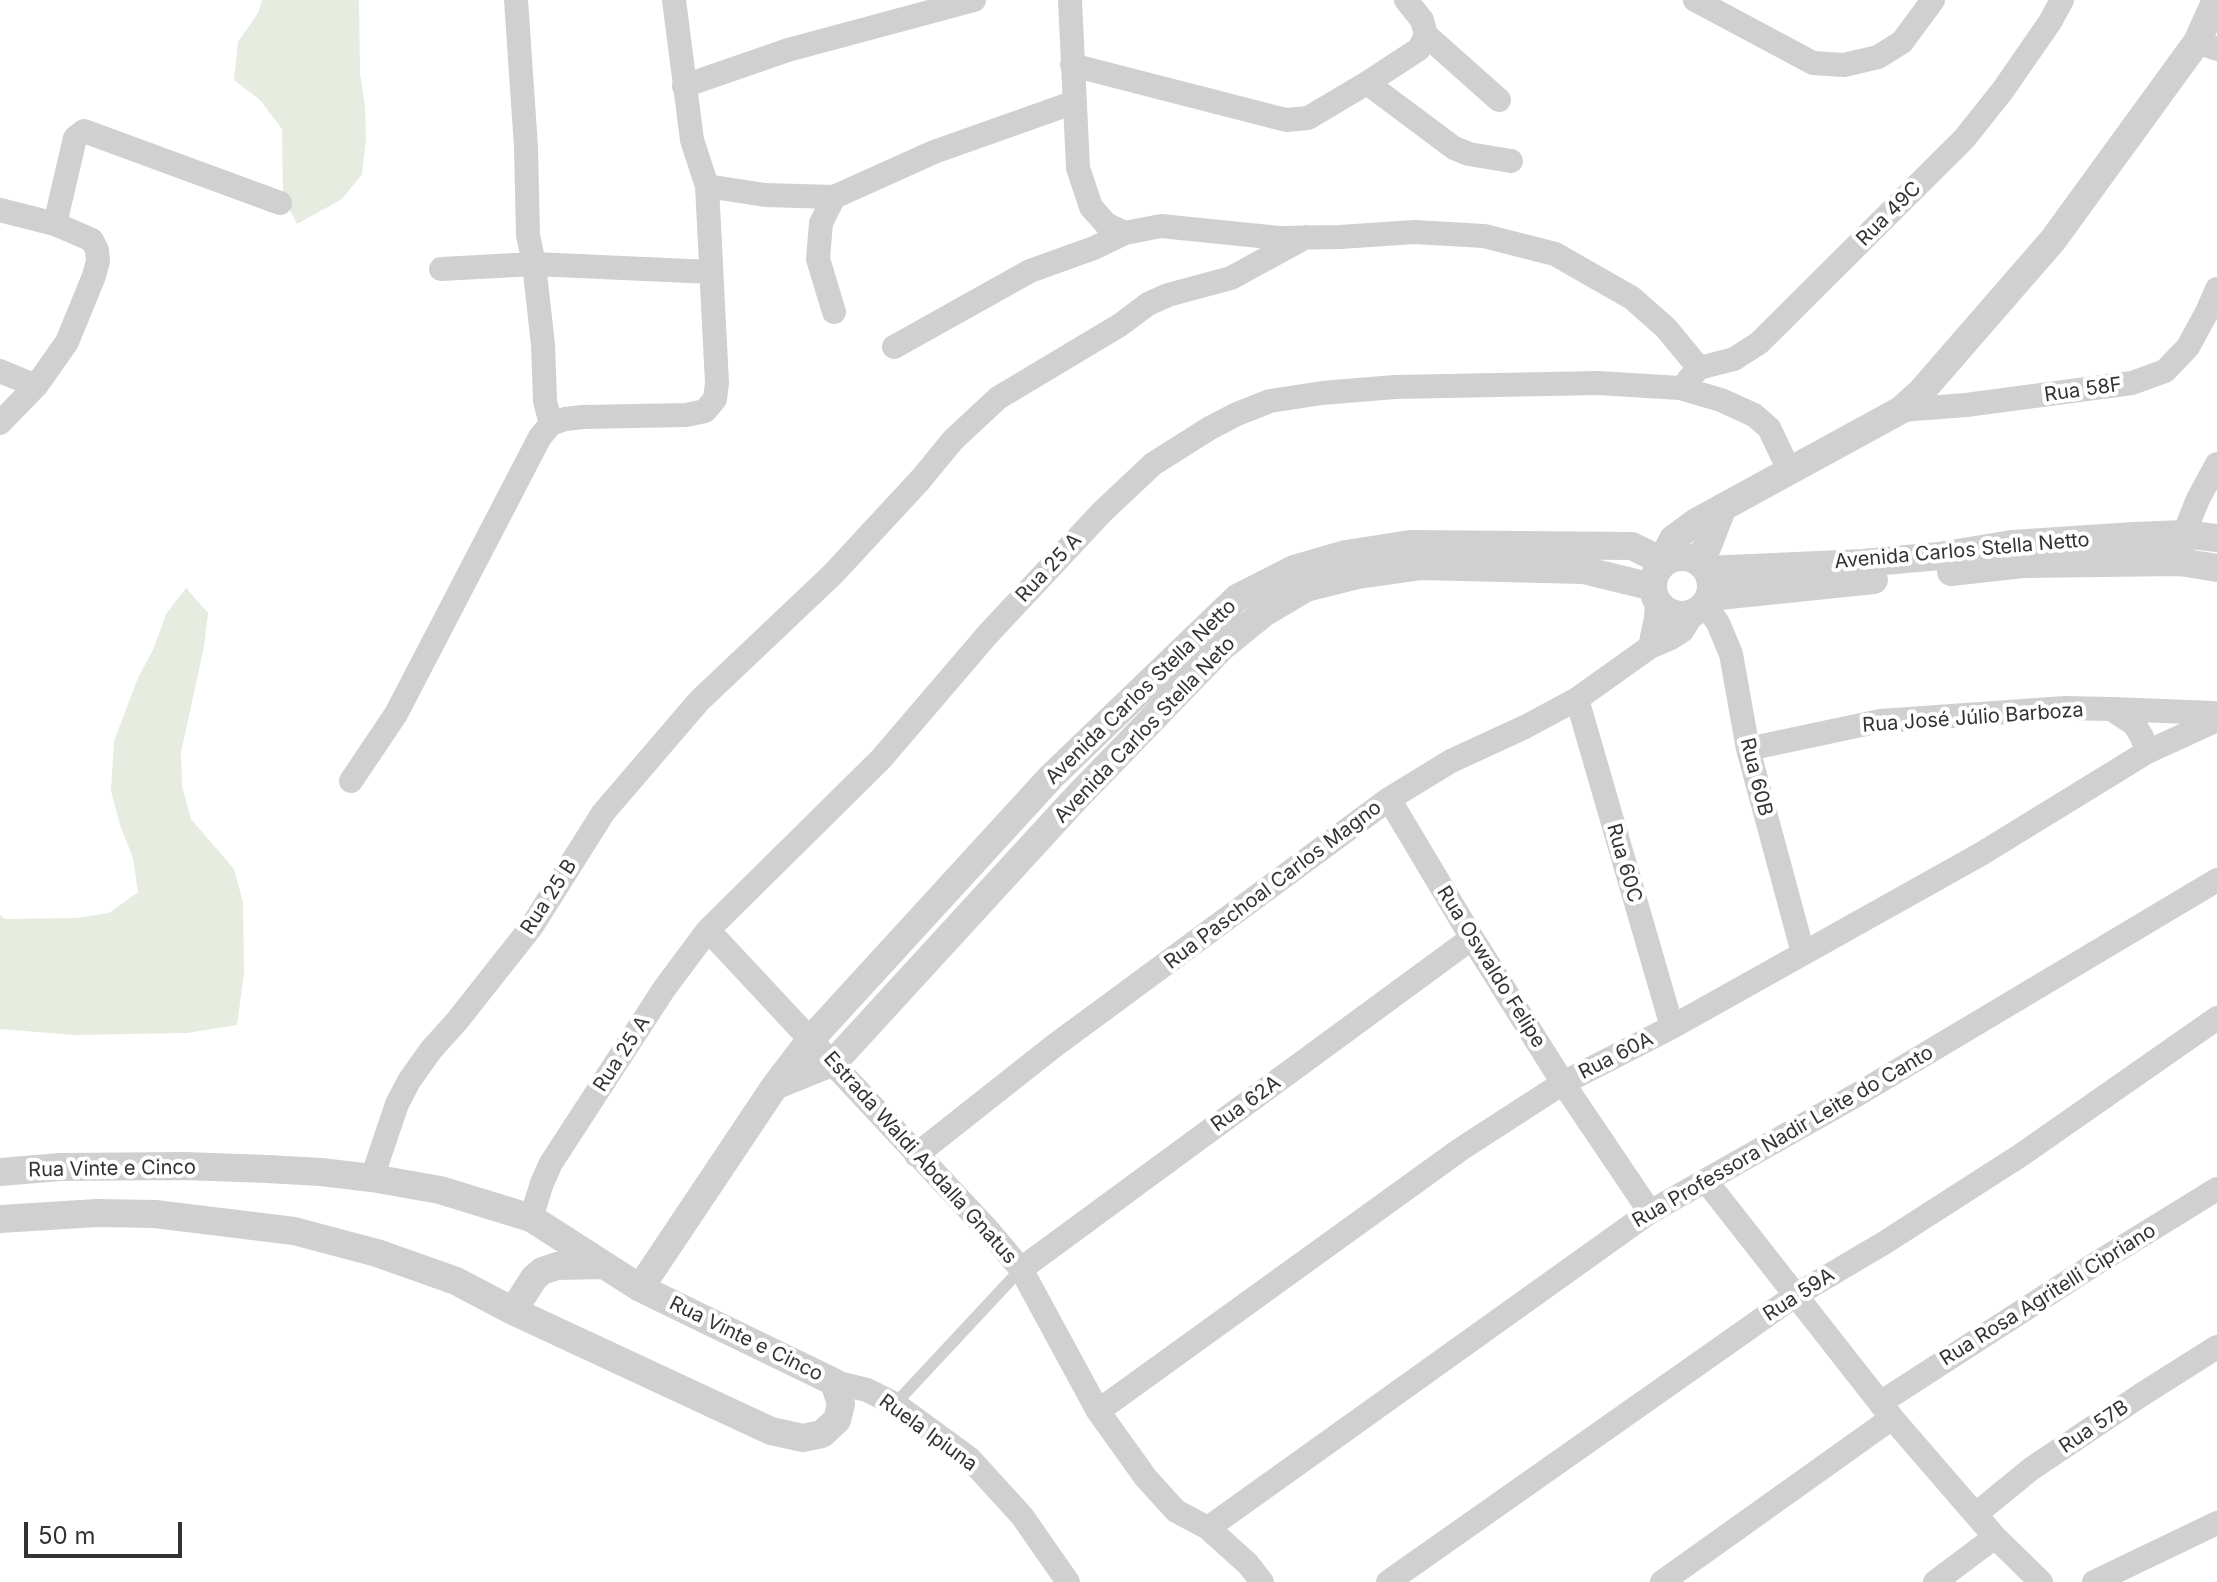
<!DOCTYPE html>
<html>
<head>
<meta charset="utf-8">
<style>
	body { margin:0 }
	#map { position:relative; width:2217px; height:1582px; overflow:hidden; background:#fff; font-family:Inter,sans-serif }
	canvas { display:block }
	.scale { position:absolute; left:24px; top:1522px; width:158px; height:36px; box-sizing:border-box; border:4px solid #333; border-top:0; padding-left:10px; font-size:24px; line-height:28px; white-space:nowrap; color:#333; -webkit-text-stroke:6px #fff; paint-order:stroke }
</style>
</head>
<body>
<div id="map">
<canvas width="2217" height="1582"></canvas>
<div class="scale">50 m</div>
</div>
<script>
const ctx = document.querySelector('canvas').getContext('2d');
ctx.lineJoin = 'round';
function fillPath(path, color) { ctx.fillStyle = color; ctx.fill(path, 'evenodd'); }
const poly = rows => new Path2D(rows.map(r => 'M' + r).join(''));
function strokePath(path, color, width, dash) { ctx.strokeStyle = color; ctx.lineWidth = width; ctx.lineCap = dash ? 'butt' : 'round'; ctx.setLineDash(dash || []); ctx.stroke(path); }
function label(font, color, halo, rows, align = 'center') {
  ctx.font = font + ' Inter,sans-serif'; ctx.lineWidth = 8; ctx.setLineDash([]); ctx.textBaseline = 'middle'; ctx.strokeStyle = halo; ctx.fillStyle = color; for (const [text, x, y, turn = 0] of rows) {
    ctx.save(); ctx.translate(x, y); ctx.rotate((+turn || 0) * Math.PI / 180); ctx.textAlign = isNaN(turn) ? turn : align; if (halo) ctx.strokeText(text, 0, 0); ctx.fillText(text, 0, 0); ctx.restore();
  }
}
const green = poly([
	[262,0,359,0,360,73,365,107,366,140,362,174,342,199,297,224,283,197,282,129,260,100,234,80,238,42,258,13],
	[186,588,208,613,204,647,181,752,182,786,191,819,234,869,243,902,244,973,237,1025,187,1033,74,1035,0,1029,0,915,5,919,76,918,109,913,138,892,133,858,120,825,111,791,114,741,138,678,154,648,166,614]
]);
const service = poly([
	[895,1404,1021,1269]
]);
const minor = poly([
	[516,0,526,147,528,235,534,264,543,345,545,401,551,424],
	[1070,0,1078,168,1091,207,1106,224,1125,233],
	[1406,0,1422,20,1426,35,1499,100],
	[1695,0,1813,63,1844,65,1878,57,1902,42,1933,0],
	[2197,42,2217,49],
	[1072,65,1286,120,1308,118,1367,83,1419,49,1426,35],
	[1367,83,1454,148,1469,154,1511,161],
	[684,86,788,50,974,0],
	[707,186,765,195,834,197,934,152,1075,102],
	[834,197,821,223,818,259,834,312],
	[0,210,55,224,92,240,97,250,98,261,94,276,67,342,36,386,0,423],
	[55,224,75,138,84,131,280,203],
	[441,269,534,264,711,272],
	[894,347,1030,271,1094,248,1125,233,1161,226,1279,238,1340,237,1414,232,1484,236,1555,254,1632,298,1666,328,1699,368],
	[0,371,36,386],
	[1688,380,1699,368,1734,359,1759,343,1964,139,2003,90,2050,22,2062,0],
	[1901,410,1966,405,2132,383,2165,371,2188,347,2207,312,2217,289],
	[2182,550,2184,534,2198,499,2217,464],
	[1705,604,1718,623,1731,654,1748,749,1803,953],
	[1650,647,1656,618,1657,601],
	[1577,699,1672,1027],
	[2113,709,2213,713,2217,716,2215,721,2147,752],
	[351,781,396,714,540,437,551,424,565,419,583,417,686,415,705,411,715,399,717,383,707,186,692,140,674,0],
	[1389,799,1472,938,1563,1083,1650,1212],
	[708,930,988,1230,1021,1269,1098,1411,1146,1478,1176,1511,1208,1528,1248,1564,1262,1582],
	[916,1155,1054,1046,1389,799,1451,761,1525,727,1577,699,1650,647,1671,638,1682,631,1694,612],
	[372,1178,397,1104,409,1081,431,1050,457,1021,532,926,603,813,699,701,833,574,921,479,953,440,998,398,1120,325,1148,304,1168,295,1231,278,1306,237],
	[1706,1181,1892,1418,1995,1537,2041,1582],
	[531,1218,542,1183,551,1163,664,989,708,930,881,759,988,634,1102,512,1153,464,1210,428,1237,414,1270,401,1322,393,1395,387,1598,383,1680,388,1721,400,1754,415,1769,428,1789,470],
	[1021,1269,1472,938],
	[834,1382,867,1390,895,1404,970,1459,1022,1516,1068,1582],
	[1880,1403,2092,1266,2217,1189],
	[1098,1411,1461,1149,1563,1083,1672,1027,1981,854,2147,752,2142,737,2134,724,2111,709,2065,708,1880,721,1748,749],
	[1976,1514,2031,1469,2141,1395,2217,1347],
	[1208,1528,1650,1212,1860,1093,2217,880],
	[1388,1582,1796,1295,1884,1243,2021,1155,2217,1018],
	[1662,1582,1892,1418],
	[1935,1582,1995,1537],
	[2094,1582,2217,1523]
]);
const tertiary = poly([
	'1653 586a29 29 0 1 1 58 0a29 29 0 1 1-58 0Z',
	[1696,560,1707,548,1723,507],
	[1667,561,1667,551,1673,539,1696,522,1901,410,1921,392,2053,240,2197,42,2216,0],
	[1707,570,1863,563,1939,556,2012,544,2134,536,2184,534,2217,538],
	[1951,572,2023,564,2180,562,2217,568],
	[1709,597,1874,580],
	[777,1085,834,1062,1076,798,1221,648,1264,613,1306,588,1358,575,1422,566,1583,570,1653,587],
	[0,1172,60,1167,184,1166,267,1169,321,1172,372,1178,440,1190,531,1218,640,1288,834,1382,841,1404,837,1420,822,1434,803,1438,771,1431,513,1311,456,1281,377,1253,294,1231,155,1214,97,1213,0,1219],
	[640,1288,775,1086,811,1039,1051,777,1237,598,1294,569,1346,554,1410,544,1632,546,1650,555,1661,565],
	[513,1311,534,1278,542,1271,557,1266,603,1265]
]);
const streetNames = [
	["Rua 49C",1889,214,-45],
	["Rua 58F",2083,390,-8],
	["Avenida Carlos Stella Netto",1962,551,-5],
	["Rua 25 A",1049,568,-47],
	["Avenida Carlos Stella Netto",1141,692,-44],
	["Rua José Júlio Barboza",1973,718,-4],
	["Avenida Carlos Stella Neto",1145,730,-46],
	["Rua 60B",1756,777,76],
	["Rua 60C",1624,863,74],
	["Rua Paschoal Carlos Magno",1273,885,-37],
	["Rua 25 B",549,897,-57],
	["Rua Oswaldo Felipe",1491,967,58],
	["Rua 25 A",622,1054,-57],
	["Rua 60A",1616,1056,-27],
	["Rua 62A",1246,1104,-36],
	["Rua Professora Nadir Leite do Canto",1783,1137,-30],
	["Estrada Waldi Abdalla Gnatus",920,1158,48],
	["Rua Vinte e Cinco",112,1169,-1],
	["Rua 59A",1799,1295,-33],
	["Rua Rosa Agritelli Cipriano",2048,1295,-32],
	["Rua Vinte e Cinco",746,1339,26],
	["Rua 57B",2094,1427,-34],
	["Ruela Ipiuna",928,1433,36]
];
fillPath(green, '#e6ecdf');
strokePath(service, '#d0d0d0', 12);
strokePath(minor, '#d0d0d0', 24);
strokePath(tertiary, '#d0d0d0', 28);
label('20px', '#333', '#fff', streetNames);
</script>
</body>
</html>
